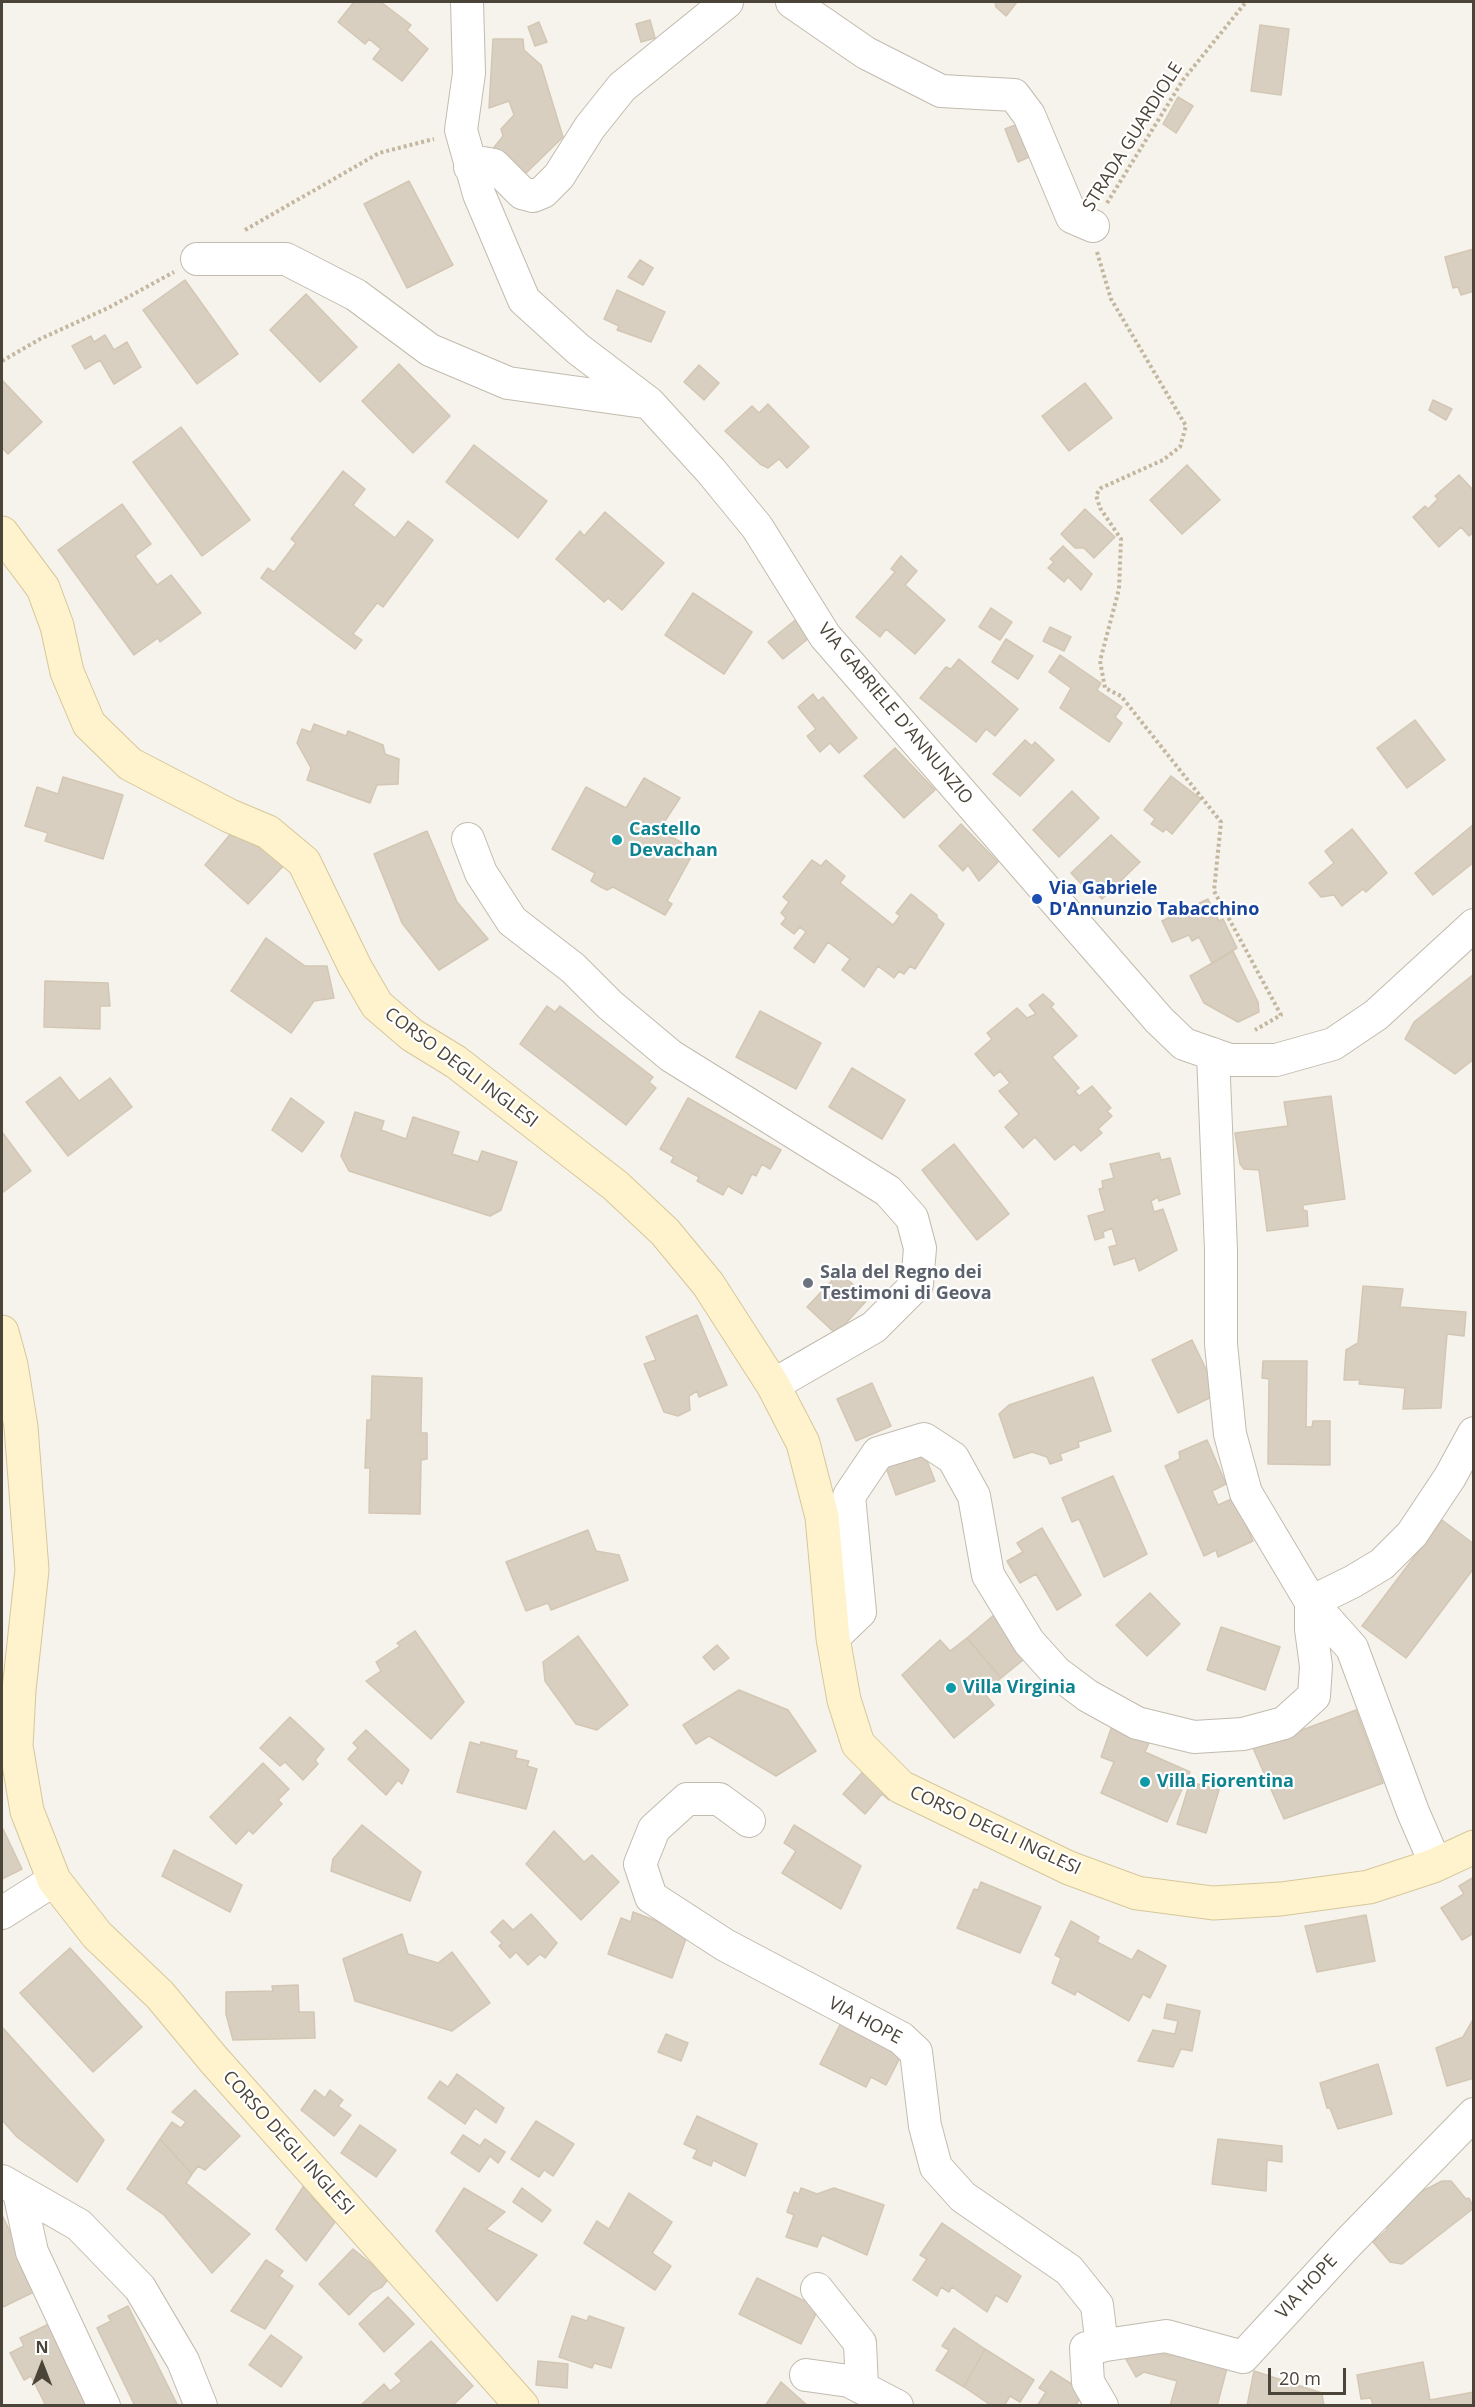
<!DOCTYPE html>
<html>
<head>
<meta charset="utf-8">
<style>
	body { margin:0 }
	#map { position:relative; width:1475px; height:2407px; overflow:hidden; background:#f6f3ec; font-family:"Open Sans",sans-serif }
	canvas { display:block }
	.frame { position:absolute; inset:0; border:3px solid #4b4439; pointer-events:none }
	.north { position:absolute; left:12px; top:2335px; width:60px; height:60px; -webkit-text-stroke:4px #fff; paint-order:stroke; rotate:0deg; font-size:16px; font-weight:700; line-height:24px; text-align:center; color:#4b4439 }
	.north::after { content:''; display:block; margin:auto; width:21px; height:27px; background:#4b4439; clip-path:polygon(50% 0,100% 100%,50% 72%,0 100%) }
	.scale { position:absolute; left:1268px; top:2368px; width:78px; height:27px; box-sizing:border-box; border:3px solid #4b4439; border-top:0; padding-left:8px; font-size:18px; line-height:21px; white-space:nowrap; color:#4b4439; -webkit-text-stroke:4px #fff; paint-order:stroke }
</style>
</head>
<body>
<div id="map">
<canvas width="1475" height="2407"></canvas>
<div class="frame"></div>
<div class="north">N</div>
<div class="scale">20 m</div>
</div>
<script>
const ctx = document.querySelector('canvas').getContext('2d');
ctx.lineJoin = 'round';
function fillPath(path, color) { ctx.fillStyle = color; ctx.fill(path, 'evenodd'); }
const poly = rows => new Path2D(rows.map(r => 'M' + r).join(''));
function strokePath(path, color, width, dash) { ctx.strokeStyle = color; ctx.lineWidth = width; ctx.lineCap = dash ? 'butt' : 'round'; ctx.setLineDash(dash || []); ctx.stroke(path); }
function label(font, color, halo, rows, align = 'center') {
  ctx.font = font + ' "Open Sans",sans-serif'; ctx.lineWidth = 4.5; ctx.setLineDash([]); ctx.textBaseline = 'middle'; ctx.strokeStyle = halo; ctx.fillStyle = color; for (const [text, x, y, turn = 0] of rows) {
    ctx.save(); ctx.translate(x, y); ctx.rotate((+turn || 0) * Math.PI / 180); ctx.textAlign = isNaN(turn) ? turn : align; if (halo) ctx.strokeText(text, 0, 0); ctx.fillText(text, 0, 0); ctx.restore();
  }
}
const building = poly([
	[354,2,381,2,411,25,407,30,428,49,402,81,373,59,381,49,369,39,365,44,338,22,354,2],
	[995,2,1017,2,1006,16,996,7,995,2],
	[650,20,655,38,641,42,636,24,650,20],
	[539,22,547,42,535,46,528,27,539,22],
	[1260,25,1289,29,1281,95,1251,91,1260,25],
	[493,39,523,39,524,50,541,65,563,137,524,175,492,150,503,136,501,129,514,115,509,101,489,108,493,39],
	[1178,97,1193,106,1176,133,1163,124,1178,97],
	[1018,124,1031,156,1018,162,1005,129,1018,124],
	[409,181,453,265,407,288,364,204,409,181],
	[1474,249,1474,291,1461,295,1458,287,1453,288,1445,257,1474,249],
	[640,260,653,268,643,285,628,277,640,260],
	[185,280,238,354,197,384,143,310,185,280],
	[617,290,665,312,651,342,617,330,619,326,604,319,617,290],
	[306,294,357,347,320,382,270,330,306,294],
	[105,335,114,350,127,342,141,367,114,384,100,360,85,369,72,346,91,336,94,342,105,335],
	[399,364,450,416,413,453,362,401,399,364],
	[699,365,719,383,704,400,684,382,699,365],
	[2,380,42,422,8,454,2,448,2,380],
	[1085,383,1112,418,1069,451,1042,416,1085,383],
	[1433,400,1452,409,1446,420,1429,410,1433,400],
	[768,404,809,447,787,468,779,459,768,468,760,464,725,431,752,406,759,413,768,404],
	[181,427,250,520,202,556,133,462,181,427],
	[474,445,547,501,518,538,446,482,474,445],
	[1187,465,1220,500,1182,534,1150,500,1187,465],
	[343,471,365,489,353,505,395,538,408,521,433,540,383,607,377,603,353,634,362,640,355,649,261,578,268,568,274,572,296,543,291,539,343,471],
	[1459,475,1474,491,1474,532,1469,536,1461,527,1439,547,1413,517,1425,506,1428,509,1438,499,1435,496,1459,475],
	[122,504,151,544,135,556,157,585,171,575,201,613,160,642,158,638,134,655,58,550,122,504],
	[1085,509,1115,537,1094,558,1084,548,1075,548,1061,534,1085,509],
	[605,512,664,563,622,610,608,598,604,602,556,559,580,531,584,536,605,512],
	[1063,546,1092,574,1081,590,1068,577,1064,582,1048,568,1054,562,1050,559,1063,546],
	[901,556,917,571,905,585,945,620,915,654,886,629,880,637,856,617,895,572,891,569,901,556],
	[693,593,752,632,724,674,665,635,693,593],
	[991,608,1012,622,1000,640,979,627,991,608],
	[799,617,814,634,783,659,768,642,799,617],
	[1050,627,1071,637,1064,651,1043,641,1050,627],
	[1006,639,1033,656,1018,679,992,662,1006,639],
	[1060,655,1101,683,1097,690,1122,707,1115,717,1122,723,1109,742,1060,708,1071,688,1049,672,1060,655],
	[959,659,1018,709,995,736,986,729,976,742,920,698,946,667,951,669,959,659],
	[813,694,818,701,823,697,857,738,839,753,830,743,820,752,807,736,816,729,798,707,813,694],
	[1415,720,1445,760,1407,788,1377,748,1415,720],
	[314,724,346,736,348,731,383,745,385,754,399,759,398,784,377,785,370,803,307,780,311,768,297,743,302,729,311,732,314,724],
	[1025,740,1032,746,1035,742,1054,760,1020,796,993,774,1025,740],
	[895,748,935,790,904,818,864,776,895,748],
	[1171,776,1201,799,1172,834,1166,829,1163,832,1151,824,1155,819,1144,810,1171,776],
	[63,777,123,795,103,859,45,841,48,833,25,826,37,787,58,794,63,777],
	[644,778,680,798,659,830,695,850,667,901,672,904,665,915,613,887,607,890,599,886,591,881,595,873,552,849,586,787,626,808,644,778],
	[1072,791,1099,818,1059,857,1033,830,1072,791],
	[241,821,286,863,248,904,205,865,241,821],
	[961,824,998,862,979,881,968,865,963,871,939,846,961,824],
	[1474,824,1474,862,1433,895,1415,873,1474,824],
	[1352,829,1387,873,1366,892,1363,889,1342,906,1334,895,1321,897,1309,883,1334,863,1325,851,1352,829],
	[427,831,457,902,488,939,439,970,402,923,374,854,427,831],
	[1111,835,1140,862,1102,899,1089,886,1086,889,1071,873,1111,835],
	[812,860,821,866,826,860,845,876,840,883,893,925,900,916,896,913,911,894,937,915,937,918,944,924,915,969,910,966,904,974,899,971,894,978,878,966,864,987,842,970,850,959,828,942,814,963,794,948,806,932,800,927,794,934,781,924,786,918,781,913,789,902,783,897,812,860],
	[1208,899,1219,921,1223,919,1237,948,1212,963,1199,937,1192,941,1189,935,1172,942,1162,921,1208,899],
	[266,938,305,966,327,966,334,998,314,1001,291,1033,231,991,266,938],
	[1233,951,1258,1002,1259,1012,1238,1022,1204,1003,1190,976,1233,951],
	[1474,974,1474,1059,1455,1074,1405,1039,1414,1022,1474,974],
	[45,981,108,983,110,1006,100,1006,100,1029,44,1027,45,981],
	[1043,994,1054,1004,1051,1007,1077,1036,1052,1057,1079,1088,1075,1091,1079,1096,1092,1086,1111,1108,1107,1111,1112,1116,1098,1129,1102,1133,1081,1151,1074,1144,1055,1160,1035,1137,1023,1148,1005,1127,1019,1114,999,1091,1010,1083,1000,1071,994,1076,975,1054,992,1039,987,1033,1017,1008,1027,1018,1036,1014,1029,1005,1043,994],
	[547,1006,555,1012,560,1006,653,1077,649,1082,656,1088,626,1125,520,1044,547,1006],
	[760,1011,821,1043,796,1089,736,1057,760,1011],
	[852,1068,905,1100,882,1139,829,1107,852,1068],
	[60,1077,79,1101,110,1078,132,1107,68,1156,26,1102,60,1077],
	[1331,1096,1345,1199,1303,1205,1303,1210,1307,1211,1308,1226,1267,1231,1259,1170,1244,1169,1240,1164,1235,1133,1288,1126,1284,1102,1331,1096],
	[291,1098,324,1122,302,1152,272,1130,291,1098],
	[688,1098,781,1150,770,1169,762,1164,756,1176,752,1174,742,1194,728,1186,723,1195,697,1181,699,1177,671,1162,674,1157,660,1149,688,1098],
	[355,1112,384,1121,381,1130,406,1139,413,1117,459,1132,452,1154,478,1162,482,1151,517,1162,501,1210,490,1216,349,1171,341,1156,355,1112],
	[2,1132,31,1171,2,1193,2,1132],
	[954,1144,1009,1214,977,1240,922,1170,954,1144],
	[1159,1153,1161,1160,1170,1158,1180,1194,1159,1201,1158,1197,1151,1201,1154,1212,1163,1209,1177,1250,1139,1271,1135,1258,1114,1265,1109,1247,1117,1245,1112,1228,1103,1232,1104,1237,1095,1240,1088,1216,1105,1211,1099,1189,1103,1188,1102,1181,1114,1178,1110,1164,1159,1153],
	[840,1272,868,1299,836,1334,807,1307,840,1272],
	[1363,1286,1403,1289,1400,1307,1466,1312,1464,1336,1447,1334,1441,1408,1403,1409,1405,1388,1359,1384,1360,1380,1344,1380,1346,1350,1358,1343,1363,1286],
	[697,1315,727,1385,699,1397,697,1391,689,1396,690,1410,678,1416,664,1412,644,1364,656,1360,646,1337,697,1315],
	[1192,1340,1218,1394,1178,1413,1152,1360,1192,1340],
	[1263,1361,1307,1361,1306,1427,1312,1427,1313,1421,1330,1421,1330,1465,1268,1464,1269,1379,1262,1378,1263,1361],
	[372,1376,422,1378,421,1433,427,1433,427,1459,421,1460,420,1514,369,1513,370,1468,365,1468,367,1420,371,1420,372,1376],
	[1093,1377,1111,1431,1078,1442,1079,1447,1060,1454,1062,1460,1050,1464,1047,1457,1032,1452,1014,1458,999,1414,1009,1405,1093,1377],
	[872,1383,891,1426,856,1441,837,1399,872,1383],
	[1207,1440,1226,1484,1212,1491,1218,1505,1234,1498,1253,1541,1218,1557,1216,1550,1204,1556,1165,1466,1180,1459,1179,1452,1207,1440],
	[921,1446,935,1481,896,1495,883,1459,921,1446],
	[1113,1476,1147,1554,1104,1577,1079,1519,1072,1522,1062,1498,1113,1476],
	[1442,1520,1474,1544,1474,1568,1406,1658,1362,1626,1442,1520],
	[1042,1528,1081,1595,1057,1610,1036,1574,1020,1583,1007,1561,1023,1552,1017,1543,1042,1528],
	[588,1530,596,1551,619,1555,628,1580,551,1610,548,1603,526,1611,506,1562,588,1530],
	[1150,1593,1180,1624,1147,1656,1116,1625,1150,1593],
	[994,1615,1028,1656,1001,1678,967,1638,994,1615],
	[1221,1627,1280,1647,1265,1690,1207,1670,1221,1627],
	[415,1631,464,1702,431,1739,366,1681,381,1671,376,1662,400,1646,397,1643,415,1631],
	[578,1636,628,1705,597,1730,576,1724,545,1681,543,1662,578,1636],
	[967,1638,1001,1678,984,1693,994,1705,954,1738,902,1675,940,1640,950,1651,967,1638],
	[717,1645,729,1658,714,1670,703,1657,717,1645],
	[739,1690,788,1710,816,1751,776,1776,709,1736,696,1744,683,1725,739,1690],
	[1356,1710,1383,1783,1284,1819,1253,1748,1356,1710],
	[290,1717,324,1749,315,1760,318,1764,303,1780,285,1762,280,1766,260,1748,290,1717],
	[1112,1726,1149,1743,1145,1752,1190,1772,1167,1822,1101,1793,1114,1762,1101,1757,1112,1726],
	[366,1730,409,1770,402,1784,398,1780,386,1795,348,1759,358,1748,353,1743,366,1730],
	[470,1742,480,1745,481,1742,517,1751,515,1758,529,1761,527,1766,537,1769,526,1809,457,1792,470,1742],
	[263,1763,289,1789,278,1800,282,1804,253,1834,249,1830,236,1844,210,1817,263,1763],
	[868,1766,897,1790,889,1800,882,1794,865,1814,843,1794,868,1766],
	[1190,1782,1219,1790,1206,1833,1177,1824,1190,1782],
	[362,1825,421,1872,410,1901,331,1871,333,1859,362,1825],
	[794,1825,861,1866,841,1909,782,1873,796,1851,784,1843,794,1825],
	[2,1827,22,1869,2,1879,2,1827],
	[554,1831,584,1862,592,1855,619,1882,581,1920,526,1864,554,1831],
	[174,1850,242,1885,230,1912,162,1876,174,1850],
	[1474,1877,1474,1933,1462,1940,1441,1908,1464,1894,1459,1886,1474,1877],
	[981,1882,1041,1907,1020,1953,957,1928,974,1889,978,1890,981,1882],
	[633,1912,688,1933,672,1978,608,1954,621,1918,631,1922,633,1912],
	[531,1914,557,1943,545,1958,540,1954,528,1965,516,1952,510,1958,499,1946,502,1943,491,1932,503,1920,513,1930,531,1914],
	[1366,1915,1375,1961,1317,1972,1305,1926,1366,1915],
	[1071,1921,1099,1937,1097,1942,1132,1960,1138,1950,1166,1966,1150,1998,1143,1994,1129,2021,1077,1991,1075,1995,1052,1983,1061,1958,1055,1955,1071,1921],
	[402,1934,408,1954,438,1963,452,1952,490,2003,452,2031,355,2001,343,1959,402,1934],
	[70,1948,142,2027,93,2072,20,1993,70,1948],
	[298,1985,299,2012,314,2012,315,2038,233,2040,226,2014,226,1992,273,1991,272,1986,298,1985],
	[1167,2004,1200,2011,1192,2051,1181,2049,1173,2067,1138,2061,1153,2030,1175,2034,1178,2021,1164,2018,1167,2004],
	[844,2017,905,2048,886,2085,871,2077,866,2087,820,2064,844,2017],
	[1474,2018,1474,2078,1447,2086,1436,2048,1463,2037,1474,2018],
	[2,2027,104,2140,77,2182,17,2137,2,2120,2,2027],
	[666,2034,688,2043,681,2061,658,2052,666,2034],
	[1378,2064,1392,2114,1338,2129,1330,2108,1327,2108,1320,2083,1378,2064],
	[457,2074,504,2108,496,2123,475,2108,465,2124,428,2098,440,2081,448,2087,457,2074],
	[195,2090,240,2136,205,2170,198,2166,192,2174,160,2139,172,2122,181,2128,186,2122,172,2112,195,2090],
	[315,2090,325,2098,330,2090,343,2100,338,2106,351,2115,334,2136,301,2110,315,2090],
	[697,2116,757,2144,745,2176,713,2160,711,2166,693,2158,697,2150,684,2144,697,2116],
	[536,2121,574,2144,553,2176,544,2170,539,2177,511,2159,536,2121],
	[360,2125,396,2150,376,2177,341,2153,360,2125],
	[463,2135,480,2146,485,2139,505,2152,498,2163,490,2156,479,2172,451,2153,463,2135],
	[160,2139,192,2174,186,2183,250,2234,212,2273,164,2215,127,2189,160,2139],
	[1218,2139,1282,2146,1282,2162,1267,2160,1266,2191,1212,2184,1218,2139],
	[1442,2181,1451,2181,1466,2199,1469,2198,1474,2208,1402,2264,1390,2262,1373,2242,1387,2230,1382,2212,1442,2181],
	[305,2184,316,2191,312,2197,335,2222,306,2261,276,2229,305,2184],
	[464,2188,505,2212,486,2229,537,2255,497,2301,436,2231,464,2188],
	[522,2188,551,2210,542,2222,513,2202,522,2188],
	[801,2188,817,2194,834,2188,884,2205,867,2255,822,2235,817,2247,786,2237,794,2215,787,2212,794,2192,799,2194,801,2188],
	[629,2193,672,2222,652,2253,671,2266,655,2290,584,2243,597,2221,609,2229,629,2193],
	[2,2215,38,2290,3,2307,2,2303,2,2215],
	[942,2223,1021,2276,1007,2302,996,2295,987,2312,952,2287,949,2292,941,2287,937,2296,913,2280,927,2259,920,2255,942,2223],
	[353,2249,389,2278,382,2287,372,2292,349,2315,319,2284,353,2249],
	[266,2260,283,2271,279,2276,293,2286,265,2329,231,2311,266,2260],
	[757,2278,819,2308,801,2344,739,2314,757,2278],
	[388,2297,414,2324,384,2352,359,2324,388,2297],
	[128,2306,178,2406,135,2406,97,2328,111,2321,108,2316,128,2306],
	[572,2316,587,2321,589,2316,624,2328,611,2368,594,2363,592,2368,559,2357,572,2316],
	[55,2321,96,2406,46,2406,31,2376,24,2380,10,2353,24,2346,20,2338,55,2321],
	[954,2328,985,2349,964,2387,936,2370,949,2350,942,2346,954,2328],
	[271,2335,302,2357,281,2387,249,2365,271,2335],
	[431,2341,473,2386,452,2406,360,2406,384,2384,390,2391,402,2381,395,2374,431,2341],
	[1174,2343,1230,2357,1217,2406,1170,2406,1177,2381,1144,2372,1136,2377,1123,2354,1138,2347,1171,2356,1174,2343],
	[985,2349,1034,2380,1020,2402,1010,2396,1004,2406,992,2406,964,2387,985,2349],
	[538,2361,568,2364,567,2388,536,2385,538,2361],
	[1423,2362,1430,2400,1474,2392,1474,2406,1373,2406,1371,2398,1361,2399,1357,2375,1423,2362],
	[1051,2371,1084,2392,1075,2406,1037,2406,1046,2392,1039,2388,1051,2371],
	[1254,2371,1322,2393,1324,2406,1247,2406,1254,2371],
	[781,2382,808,2406,765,2406,781,2382]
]);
const path = poly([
	[1107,203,1183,80,1246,2],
	[245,230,379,153,434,139],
	[1097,252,1111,299,1186,426,1180,447,1163,460,1101,488,1096,495,1100,508,1121,539,1119,589,1100,661,1105,688,1121,696,1221,822,1214,891,1281,1015,1255,1030],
	[2,361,40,339,108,308,174,272]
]);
const street = poly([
	[467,2,469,73,461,130,479,194,524,300,578,349,649,403,711,471,757,527,825,636,1159,1020,1184,1044,1230,1060,1276,1060,1333,1044,1376,1015,1474,925],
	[792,2,866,53,941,91,1014,95,1029,115,1072,217,1093,226],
	[470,167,483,163,494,165,522,193,533,196,543,192,559,176,590,127,622,87,727,2],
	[197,259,286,259,356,295,430,350,508,383,644,402],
	[468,839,481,873,512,921,573,968,610,1005,671,1056,888,1191,912,1218,920,1248,917,1284,874,1327,773,1385],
	[1213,1054,1221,1250,1221,1344,1230,1434,1246,1493,1311,1602,1352,1648,1413,1812,1436,1865],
	[1311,1602,1352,1582,1382,1564,1412,1534,1450,1477,1474,1433],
	[833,1638,860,1612,849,1496,878,1453,924,1439,953,1458,974,1496,988,1575,1029,1642,1056,1672,1088,1696,1137,1723,1194,1737,1243,1734,1284,1723,1314,1696,1316,1666,1311,1629,1311,1602],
	[749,1821,719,1799,687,1799,654,1829,640,1864,651,1897,725,1945,901,2038,916,2052,925,2126,936,2167,963,2197,1069,2270,1097,2305,1102,2346],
	[2,1913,54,1880],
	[2,2181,79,2225,140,2288,183,2361,201,2406],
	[19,2192,32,2252,104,2406],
	[817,2289,860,2343,862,2387],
	[806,2375,849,2381,897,2406],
	[1102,2406,1088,2382,1086,2348,1166,2336,1243,2357,1348,2243,1474,2114]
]);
const secondary = poly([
	[2,533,43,588,57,626,67,672,89,724,130,764,230,816,268,832,304,862,355,967,377,1005,412,1035,456,1062,616,1186,665,1232,708,1284,773,1385,803,1443,822,1517,833,1638,844,1700,858,1744,901,1787,1069,1868,1137,1893,1213,1903,1281,1899,1369,1887,1433,1866,1474,1847],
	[2,1332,11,1365,21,1427,32,1570,19,1690,16,1746,27,1811,54,1880,97,1935,160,1995,214,2060,522,2406]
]);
const markers = [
	[617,840,6,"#0f9aa8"],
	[1037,899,6,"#1a4fb4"],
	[808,1283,6,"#6b7280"],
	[951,1688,6,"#0f9aa8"],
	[1145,1782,6,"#0f9aa8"]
];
const streetNames = [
	["STRADA GUARDIOLE",1133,137,-58],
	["VIA GABRIELE D'ANNUNZIO",895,714,50],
	["CORSO DEGLI INGLESI",461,1068,37],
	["CORSO DEGLI INGLESI",995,1831,25],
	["VIA HOPE",865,2021,28],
	["CORSO DEGLI INGLESI",288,2143,48],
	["VIA HOPE",1307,2287,-47]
];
const cultureNames = [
	["Castello",629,830],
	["Devachan",629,851],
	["Villa Virginia",963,1688],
	["Villa Fiorentina",1157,1782]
];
const transitNames = [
	["Via Gabriele",1049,889],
	["D'Annunzio Tabacchino",1049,910]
];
const worshipNames = [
	["Sala del Regno dei",820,1273],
	["Testimoni di Geova",820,1294]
];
fillPath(building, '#d8cfc1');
strokePath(building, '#d3c7b4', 1.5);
strokePath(street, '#c2bbae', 34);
strokePath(secondary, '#d6c79b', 35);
strokePath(path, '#c4b79f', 4, [3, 3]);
strokePath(street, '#fff', 32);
strokePath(secondary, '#fff3cd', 33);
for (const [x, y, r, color] of markers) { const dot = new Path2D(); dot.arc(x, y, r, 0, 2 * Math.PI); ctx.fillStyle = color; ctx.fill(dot); strokePath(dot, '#fff', 2); }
label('18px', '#4b4439', '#fff', streetNames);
label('bold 18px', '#0d838f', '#fff', cultureNames, 'left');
label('bold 18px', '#164399', '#fff', transitNames, 'left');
label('bold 18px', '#5b616d', '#fff', worshipNames, 'left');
</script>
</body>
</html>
